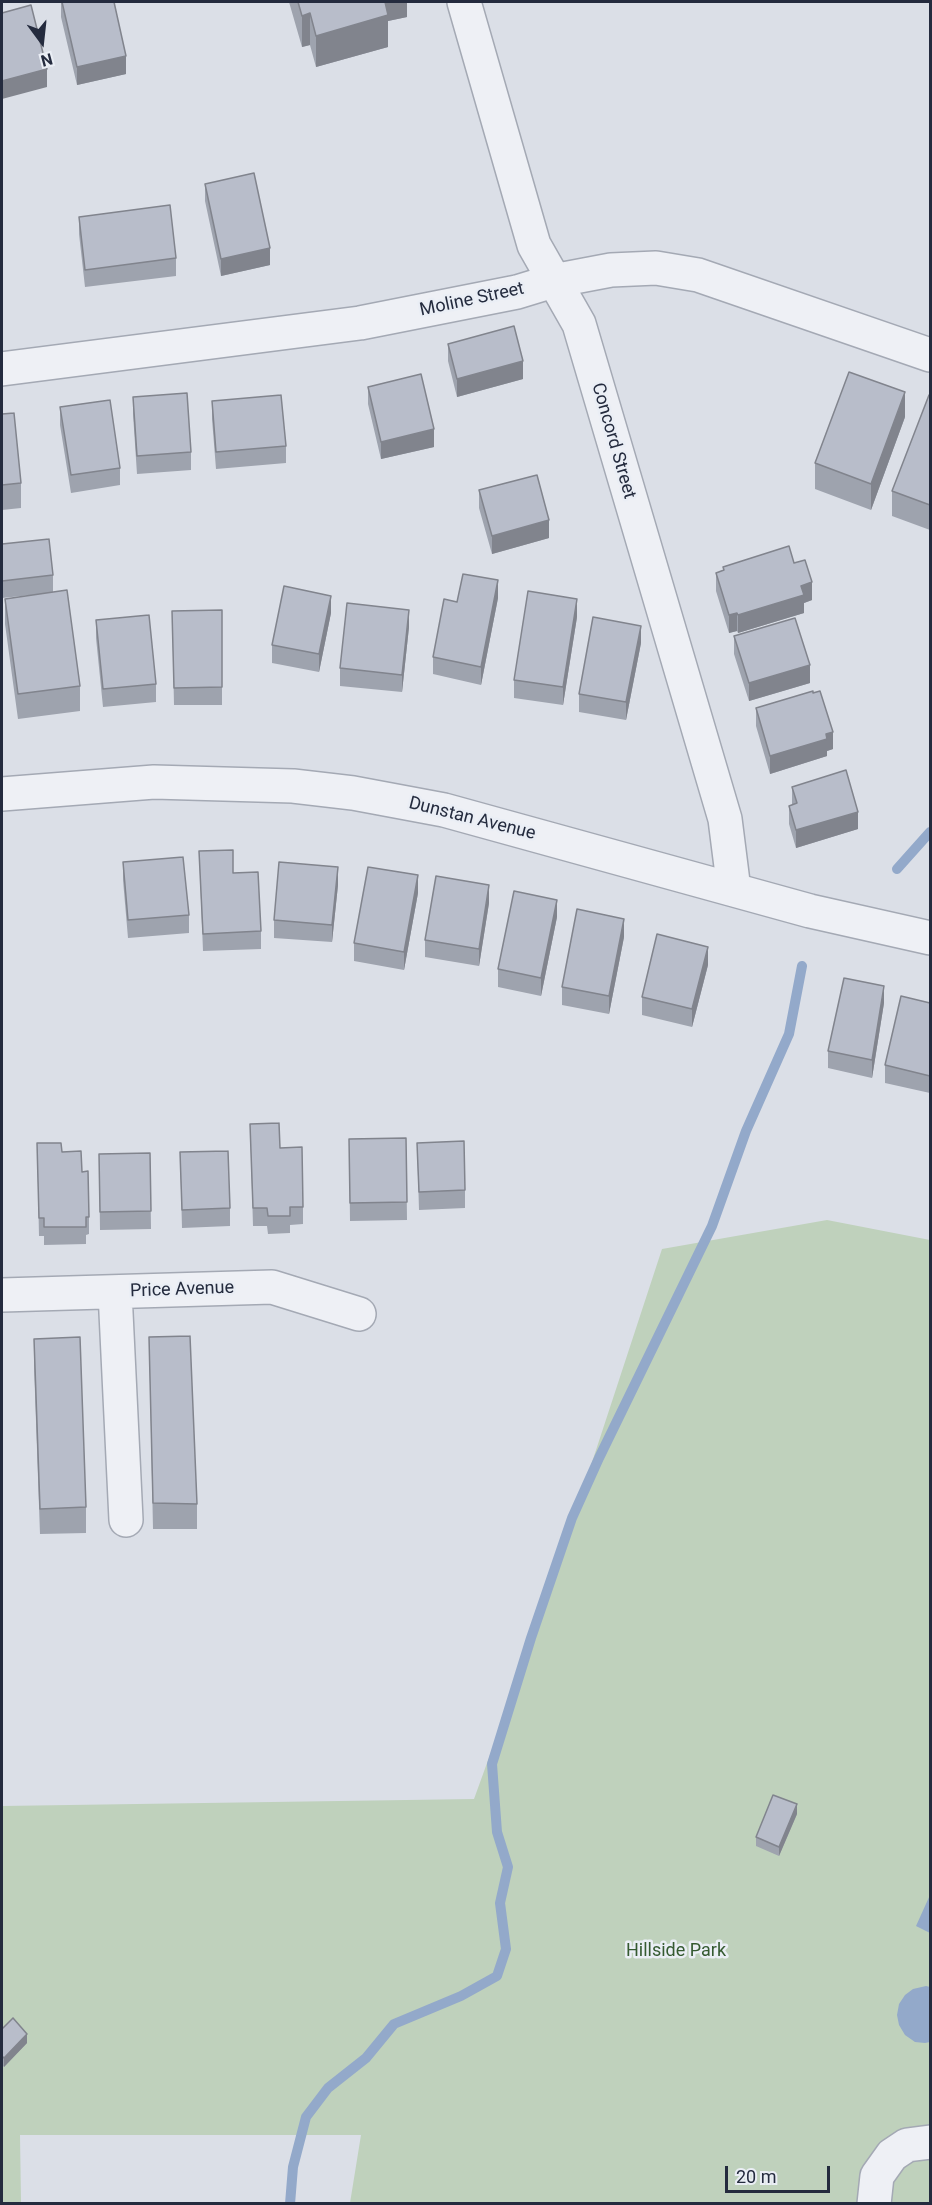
<!DOCTYPE html>
<html>
<head>
<meta charset="utf-8">
<style>
	body { margin:0 }
	#map { position:relative; width:932px; height:2205px; overflow:hidden; background:#dbdfe7; font-family:Roboto,sans-serif }
	canvas { display:block }
	.frame { position:absolute; inset:0; border:3px solid #242b3e; pointer-events:none }
	.north { position:absolute; left:12px; top:12px; width:60px; height:60px; -webkit-text-stroke:4px #eaeef5; paint-order:stroke; rotate:165deg; font-size:16px; font-weight:700; line-height:24px; text-align:center; color:#242b3e }
	.north::after { content:''; display:block; margin:auto; width:21px; height:27px; background:#242b3e; clip-path:polygon(50% 0,100% 100%,50% 72%,0 100%) }
	.scale { position:absolute; left:725px; top:2166px; width:105px; height:27px; box-sizing:border-box; border:3px solid #242b3e; border-top:0; padding-left:8px; font-size:18px; line-height:21px; white-space:nowrap; color:#242b3e; -webkit-text-stroke:4px #eaeef5; paint-order:stroke }
</style>
</head>
<body>
<div id="map">
<canvas width="932" height="2205"></canvas>
<div class="frame"></div>
<div class="north">N</div>
<div class="scale">20 m</div>
</div>
<script>
const ctx = document.querySelector('canvas').getContext('2d');
ctx.lineJoin = 'round';
function fillPath(path, color) { ctx.fillStyle = color; ctx.fill(path, 'evenodd'); }
const poly = rows => new Path2D(rows.map(r => 'M' + r).join(''));
function strokePath(path, color, width, dash) { ctx.strokeStyle = color; ctx.lineWidth = width; ctx.lineCap = dash ? 'butt' : 'round'; ctx.setLineDash(dash || []); ctx.stroke(path); }
function label(font, color, halo, rows, align = 'center') {
  ctx.font = font + ' Roboto,sans-serif'; ctx.lineWidth = 5; ctx.setLineDash([]); ctx.textBaseline = 'middle'; ctx.strokeStyle = halo; ctx.fillStyle = color; for (const [text, x, y, turn = 0] of rows) {
    ctx.save(); ctx.translate(x, y); ctx.rotate((+turn || 0) * Math.PI / 180); ctx.textAlign = isNaN(turn) ? turn : align; if (halo) ctx.strokeText(text, 0, 0); ctx.fillText(text, 0, 0); ctx.restore();
  }
}
const green = poly([
	[827,1220,930,1240,930,2203,350,2203,361,2135,20,2135,21,2203,2,2203,2,1806,474,1799,554,1578,662,1249]
]);
const water = poly([
	[930,1895,930,1933,916,1926],
	[926,1986,930,1987,930,2042,925,2043,915,2042,905,2035,899,2025,897,2015,899,2004,905,1995,913,1989]
]);
const stream = poly([
	[897,869,930,832],
	[290,2204,293,2167,306,2117,328,2088,366,2058,394,2024,461,1996,497,1976,506,1949,500,1903,508,1867,497,1832,492,1764,531,1638,572,1518,599,1458,712,1226,746,1131,789,1034,802,966]
]);
const minor = poly([
	[464,2,534,245,579,324,725,819,734,890],
	[2,369,360,323,517,292,553,281,611,270,656,268,698,275,930,355],
	[2,794,154,782,293,786,353,793,444,810,810,911,930,938],
	[115,1292,126,1520],
	[2,1295,272,1287,359,1314],
	[874,2204,877,2176,892,2155,907,2145,930,2142]
]);
const wall = poly([
	[61,2,114,2,126,74,77,85,61,17],
	[289,2,407,2,407,17,388,21,388,47,316,67,310,45,302,47],
	[205,184,270,265,221,276,205,201],
	[79,217,176,258,176,276,85,287,79,234],
	[448,344,523,379,457,397,448,361],
	[368,387,434,447,381,459,368,404],
	[930,396,930,530,892,516,892,491],
	[133,397,191,452,191,470,137,474,133,414],
	[212,401,286,446,286,463,216,469,212,419],
	[60,407,120,468,120,485,71,493,60,425],
	[2,414,21,483,21,508,2,510],
	[905,417,871,510,815,489,815,463],
	[479,490,549,538,492,554,479,508],
	[2,544,53,575,53,592,80,686,80,711,18,719,5,624,5,599,31,595,2,598],
	[794,563,812,600,804,603,804,613,738,633,737,631,729,633,716,591,716,573,723,571,723,567],
	[498,598,481,685,433,674,433,657,457,602],
	[222,610,222,705,174,705,172,611],
	[331,613,319,672,272,663,272,645],
	[577,617,563,705,514,698,514,680],
	[96,620,156,684,156,702,103,707,96,638],
	[409,627,402,692,340,686,340,668],
	[734,636,810,683,749,701,734,654],
	[641,643,626,720,579,712,579,694],
	[756,708,833,749,827,751,827,756,770,774,756,726],
	[792,787,858,829,796,848,789,824,789,806,792,805],
	[199,851,233,873,261,931,261,949,203,951],
	[123,862,189,915,189,933,128,938,123,880],
	[338,885,332,942,274,938,274,920],
	[418,893,404,970,354,961,354,943],
	[489,903,479,966,425,957,425,940],
	[557,917,541,996,498,987,498,969],
	[624,937,609,1014,562,1005,562,987],
	[708,965,692,1027,642,1015,642,997],
	[884,1003,872,1078,828,1068,828,1051],
	[930,1003,930,1093,885,1083,885,1065],
	[250,1124,280,1148,303,1207,303,1224,290,1225,290,1233,268,1234,267,1226,253,1226],
	[406,1138,407,1220,350,1221,349,1139],
	[37,1143,62,1152,82,1172,89,1217,89,1234,86,1235,86,1244,44,1245,44,1236,39,1236],
	[417,1143,465,1190,465,1208,419,1210],
	[180,1152,230,1208,230,1226,182,1228],
	[150,1153,151,1229,100,1230,99,1154],
	[149,1337,197,1504,197,1529,153,1529],
	[34,1339,86,1507,86,1533,40,1534,34,1365],
	[797,1814,779,1856,756,1846,756,1837],
	[2,2029,27,2043,4,2067,2,2065]
]);
const shadedWall = poly([
	[382,2,407,2,407,17,388,21,388,47,316,67,316,36],
	[310,13,310,45,302,47,302,16],
	[126,56,126,74,77,85,77,67],
	[47,69,47,87,2,99,2,81],
	[270,248,270,265,221,276,221,259],
	[523,361,523,379,457,397,457,379],
	[905,392,905,417,871,510,871,484],
	[434,429,434,447,381,459,381,442],
	[549,520,549,538,492,554,492,536],
	[498,580,498,598,481,685,481,667],
	[812,582,812,600,804,603,804,613,738,633,738,615,801,586],
	[331,596,331,613,319,672,319,654],
	[577,599,577,617,563,705,563,687],
	[409,610,409,627,402,692,402,675],
	[737,613,737,631,729,633,729,615],
	[641,626,641,643,626,720,626,702],
	[810,665,810,683,749,701,749,683],
	[833,732,833,749,827,751,827,756,770,774,770,756,826,734],
	[858,812,858,829,796,848,796,830],
	[338,867,338,885,332,942,332,925],
	[418,875,418,893,404,970,404,952],
	[489,885,489,903,479,966,479,949],
	[557,900,557,917,541,996,541,978],
	[624,919,624,937,609,1014,609,996],
	[708,947,708,965,692,1027,692,1009],
	[884,986,884,1003,872,1078,872,1060],
	[797,1804,797,1814,779,1856,779,1847],
	[27,2034,27,2043,4,2067,4,2058]
]);
const building = poly([
	[62,2,114,2,126,56,77,67,62,2],
	[298,2,385,2,388,15,316,36,310,13,302,16,298,2],
	[31,5,47,69,2,81,2,13,31,5],
	[254,173,270,248,221,259,205,184,254,173],
	[170,205,176,258,85,270,79,217,170,205],
	[514,326,523,361,457,379,448,344,514,326],
	[849,372,905,392,871,484,815,463,849,372],
	[421,374,434,429,381,442,368,387,421,374],
	[187,393,191,452,137,456,133,397,187,393],
	[281,395,286,446,216,452,212,401,281,395],
	[929,395,930,396,930,505,892,491,929,395],
	[110,400,120,468,71,475,60,407,110,400],
	[14,413,21,483,2,485,2,414,14,413],
	[537,475,549,520,492,536,479,490,537,475],
	[49,539,53,575,2,581,2,544,49,539],
	[789,546,794,563,805,560,812,582,801,586,804,595,738,615,737,613,729,615,716,573,724,570,723,567,789,546],
	[463,574,498,580,481,667,433,657,444,599,457,602,463,574],
	[284,586,331,596,319,654,272,645,284,586],
	[67,590,80,686,18,694,5,599,67,590],
	[528,591,577,599,563,687,514,680,528,591],
	[347,603,409,610,402,675,340,668,347,603],
	[222,610,222,687,174,688,172,611,222,610],
	[149,615,156,684,103,689,96,620,149,615],
	[593,617,641,626,626,702,579,694,593,617],
	[795,618,810,665,749,683,734,636,795,618],
	[813,691,813,693,820,691,833,732,826,734,827,739,770,756,756,708,813,691],
	[846,770,858,812,796,830,789,806,797,803,792,787,846,770],
	[233,850,233,873,258,872,261,931,203,934,199,851,233,850],
	[183,857,189,915,128,920,123,862,183,857],
	[279,862,338,867,332,925,274,920,279,862],
	[368,867,418,875,404,952,354,943,368,867],
	[436,876,489,885,479,949,425,940,436,876],
	[514,891,557,900,541,978,498,969,514,891],
	[577,909,624,919,609,996,562,987,577,909],
	[657,934,708,947,692,1009,642,997,657,934],
	[844,978,884,986,872,1060,828,1051,844,978],
	[901,996,930,1003,930,1076,885,1065,901,996],
	[279,1123,280,1148,302,1147,303,1207,290,1207,290,1216,268,1216,267,1208,253,1208,250,1124,279,1123],
	[406,1138,407,1202,350,1203,349,1139,406,1138],
	[464,1141,465,1190,419,1192,417,1143,464,1141],
	[37,1143,61,1143,62,1152,81,1151,82,1172,88,1171,89,1217,86,1217,86,1227,44,1227,44,1218,39,1218,37,1143],
	[228,1151,230,1208,182,1210,180,1152,228,1151],
	[150,1153,151,1211,100,1212,99,1154,150,1153],
	[190,1336,197,1504,153,1503,149,1337,190,1336],
	[80,1337,86,1507,40,1509,34,1339,80,1337],
	[773,1795,797,1804,779,1847,756,1837,773,1795],
	[13,2018,27,2034,4,2058,2,2056,2,2029,13,2018]
]);
const streetNames = [
	["Moline Street",472,300,-12],
	["Concord Street",613,441,74],
	["Dunstan Avenue",472,819,14],
	["Price Avenue",182,1290,-2]
];
const parkNames = [
	["Hillside Park",676,1951]
];
fillPath(green, '#bfd1bc');
fillPath(water, '#93a9ca');
strokePath(stream, '#93a9ca', 10);
strokePath(minor, '#a4a9b4', 36);
strokePath(minor, '#eef0f5', 33);
fillPath(wall, '#9ea3ae');
fillPath(shadedWall, '#81848d');
fillPath(building, '#b8bdca');
strokePath(building, '#81848d', 1.5);
label('18px', '#242b3e', '#eaeef5', streetNames);
label('18px', '#355a31', '#eaeef5', parkNames);
</script>
</body>
</html>
